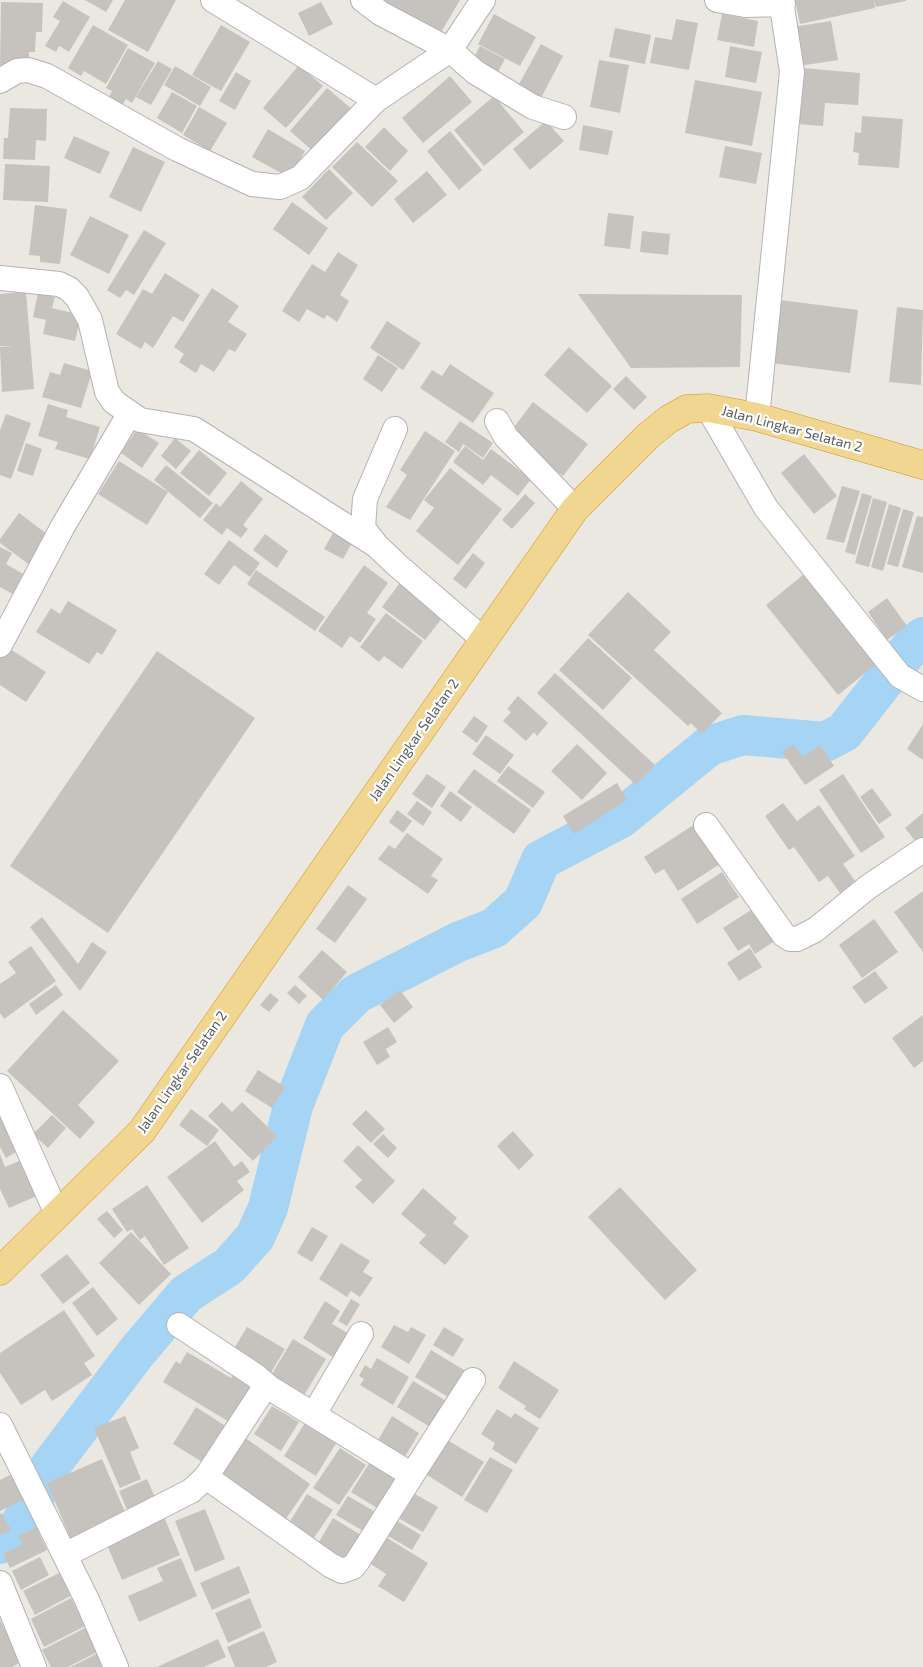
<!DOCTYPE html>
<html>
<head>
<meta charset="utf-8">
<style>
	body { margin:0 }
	canvas { display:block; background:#eae8e0 }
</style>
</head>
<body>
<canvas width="923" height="1667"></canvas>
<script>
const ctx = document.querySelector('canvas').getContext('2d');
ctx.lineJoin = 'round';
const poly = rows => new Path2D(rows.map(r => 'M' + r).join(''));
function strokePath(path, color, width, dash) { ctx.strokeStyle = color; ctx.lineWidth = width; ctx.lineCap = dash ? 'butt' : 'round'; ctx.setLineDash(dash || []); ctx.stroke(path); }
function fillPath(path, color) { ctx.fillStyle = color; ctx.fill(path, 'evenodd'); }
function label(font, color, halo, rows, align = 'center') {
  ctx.font = font + ' "Exo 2",sans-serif'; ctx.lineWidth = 4.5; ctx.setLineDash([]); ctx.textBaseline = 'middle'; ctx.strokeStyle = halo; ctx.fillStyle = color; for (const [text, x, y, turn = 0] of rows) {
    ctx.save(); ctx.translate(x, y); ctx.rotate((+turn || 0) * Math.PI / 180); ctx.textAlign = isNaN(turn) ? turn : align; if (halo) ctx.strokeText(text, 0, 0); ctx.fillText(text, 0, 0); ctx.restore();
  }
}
const river = poly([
	[0,1544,18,1529,51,1465,136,1353,186,1294,229,1266,255,1237,268,1208,293,1106,325,1025,356,994,458,942,494,928,523,902,541,860,621,818,709,746,743,735,825,742,844,732,911,647,923,637]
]);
const building = poly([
	[85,0,113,0,106,12],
	[125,0,176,0,148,52,108,30],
	[380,0,460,0,440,34],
	[795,0,874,0,875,8,800,24],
	[874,0,906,0,906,1,876,7],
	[63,1,90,17,69,52,59,46,56,52,45,46,60,21,53,17],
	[1,2,43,3,42,32,36,32,35,52,29,52,29,63,0,70],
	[321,2,333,24,309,36,298,13],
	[494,14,536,37,520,66,478,44],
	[722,14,758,21,754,47,717,40],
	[676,19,698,23,689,70,650,63,655,37,672,40],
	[831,21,838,60,799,66,793,27],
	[93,25,128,45,106,84,84,71,81,76,68,68],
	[221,25,250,42,221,91,192,75],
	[615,28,651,35,645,64,609,57],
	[541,44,563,56,541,98,518,86],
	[480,46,505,59,494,79,470,65],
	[730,46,762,52,756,83,725,77],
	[128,48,155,63,132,103,126,99,122,106,108,98,112,91,106,88],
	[599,60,629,65,620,113,590,107],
	[158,61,172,69,151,105,136,97],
	[299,65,323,86,286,128,263,108],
	[175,66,211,87,200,106,164,85],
	[802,68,860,73,858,105,825,103,823,126,797,124],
	[236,72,251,81,235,110,219,101],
	[450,76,472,102,423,143,402,118],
	[695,80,762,92,752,146,685,133],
	[327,88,352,109,314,152,290,131],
	[172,92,197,106,182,133,157,118],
	[494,96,524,132,484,166,454,130],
	[199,107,227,123,210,151,183,135],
	[10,108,47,109,46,141,36,140,35,160,3,159,4,138,8,138],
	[862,116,903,119,899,168,858,165,859,153,853,152,855,132,861,133],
	[546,121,564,141,530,170,513,149],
	[583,125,613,131,608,155,579,150],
	[384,127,408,151,390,171,365,147],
	[268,129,305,151,290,178,252,157],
	[450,131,482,170,459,190,427,151],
	[74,136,110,152,100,174,64,158],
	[357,142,398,181,372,207,332,167],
	[725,146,762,153,756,184,719,177],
	[133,147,165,162,141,212,109,197],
	[5,164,50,166,48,202,3,200],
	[329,169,353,193,326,220,302,197],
	[427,171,447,195,413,223,394,199],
	[292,202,328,228,309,255,273,229],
	[35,205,67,209,60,264,40,262,40,256,29,255],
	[608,213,634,216,630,249,604,246],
	[90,216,129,235,109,274,70,255],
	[144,230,166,243,134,295,126,290,120,298,107,290],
	[642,231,670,234,668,255,640,252],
	[338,252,358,265,340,295,349,301,337,322,327,315,324,319,307,309,299,322,282,311,312,264,325,272],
	[165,273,200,295,183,322,173,316,153,348,145,342,141,349,116,334,143,289,152,294],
	[212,288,239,306,228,322,247,334,235,352,229,349,214,372,201,364,196,373,179,362,184,354,174,347],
	[26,292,34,389,2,392,0,347,14,346,0,346,0,294],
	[38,293,55,297,52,308,81,315,75,341,43,334,46,320,33,317],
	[578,294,742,295,740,367,631,368],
	[780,300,858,310,850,373,771,363],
	[897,307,923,310,921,385,889,382],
	[387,321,421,343,403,370,370,348],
	[569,347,612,386,587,413,544,375],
	[378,355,398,368,382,392,363,379],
	[64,363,92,371,81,408,42,397,50,372,60,375],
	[450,364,494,393,473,423,420,388,432,370,442,376],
	[626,376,647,397,634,410,613,389],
	[533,402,588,444,563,476,508,435],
	[48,404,68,410,66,417,100,427,90,459,55,449,58,442,38,436],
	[6,414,31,423,11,479,0,475,0,430],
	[460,421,493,443,483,458,463,444,459,452,445,442],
	[137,429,159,443,142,468,121,453],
	[425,431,455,451,410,520,386,507,407,475,400,470],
	[175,438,191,451,176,469,161,456],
	[26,443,42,449,33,476,17,471],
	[465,446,483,460,491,449,531,479,518,496,491,475,483,485,453,462],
	[199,450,227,473,209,496,180,473],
	[804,454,837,496,814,514,781,473],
	[119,461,168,492,147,525,98,494],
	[166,465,213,503,200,518,154,480],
	[450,468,502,509,458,565,416,531,434,508,424,500],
	[241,481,263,499,243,525,248,529,241,538,227,528,222,535,203,520,216,503,220,507],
	[842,486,860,491,844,543,826,539],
	[862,493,872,496,855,555,845,552],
	[525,494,535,503,512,529,502,520],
	[873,498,887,502,869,567,855,563],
	[889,504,901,508,883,571,871,567],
	[903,509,914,512,898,567,887,564],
	[19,513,55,540,34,568,0,543,0,539],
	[917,516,923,517,923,573,902,567],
	[333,533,352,543,343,559,324,549],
	[265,534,288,551,277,568,253,550],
	[229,540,260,563,250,577,234,565,219,585,204,574],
	[0,547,12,553,6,564,30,578,18,597,0,587],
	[473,553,485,563,466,589,453,579],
	[364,565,388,583,367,613,376,619,360,643,350,636,342,648,318,631],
	[813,567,885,657,838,695,766,605],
	[256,570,325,617,315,631,247,584],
	[402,580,446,613,425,640,382,607],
	[628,592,671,632,654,650,722,713,702,734,691,723,688,726,588,635],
	[887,598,907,626,887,640,868,612],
	[68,601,117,630,102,655,97,652,89,664,36,632,51,608,60,614],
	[386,613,423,641,402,669,384,656,379,662,360,647],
	[588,638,632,678,603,710,559,670],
	[7,647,46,672,26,702,0,685,0,658],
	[157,651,255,718,108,933,10,866],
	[555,673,655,765,636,785,537,693],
	[518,696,548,723,537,736,534,732,526,741,503,721,511,712,507,709],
	[474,716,488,726,477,743,462,732],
	[923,724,923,760,907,749],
	[486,735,514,755,500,774,472,754],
	[577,744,607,773,582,800,551,771],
	[794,744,803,757,820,745,834,766,805,785,782,752],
	[508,766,545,792,533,808,497,781],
	[474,769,531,810,514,834,457,792],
	[427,774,446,787,432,808,412,794],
	[843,774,885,837,861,853,819,790],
	[617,783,627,800,574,834,563,816],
	[872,788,892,815,879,824,860,797],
	[450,791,472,807,461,822,440,806],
	[417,801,432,812,423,826,407,814],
	[783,803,797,821,819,805,855,856,843,864,856,882,840,893,828,876,819,882,794,847,789,850,765,816],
	[397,810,412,821,403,833,389,822],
	[923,813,923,844,920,847,905,828],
	[695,824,720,864,678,891,664,869,655,874,644,857],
	[407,833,443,859,431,876,438,880,428,894,378,859,389,845,395,849],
	[722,872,739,897,697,924,681,899],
	[348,885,367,899,335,943,316,929],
	[923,891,923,952,894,912],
	[757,906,778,939,755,954,749,944,738,951,723,928],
	[42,917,78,964,92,942,107,952,80,991,30,927],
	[874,919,898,952,862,978,839,945],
	[31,946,56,981,4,1019,0,1013,0,984,16,973,8,962],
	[750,948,762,967,739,981,727,963],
	[322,950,347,972,323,1000,298,977],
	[875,971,888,988,865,1004,852,987],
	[56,985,63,995,36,1015,29,1004],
	[295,985,307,996,299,1004,287,993],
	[400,990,413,1007,394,1023,380,1005],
	[270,993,279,1000,269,1012,260,1005],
	[63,1010,119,1061,78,1105,95,1122,80,1139,7,1071],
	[923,1015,923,1061,914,1068,892,1038],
	[388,1027,397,1042,386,1049,390,1057,377,1065,363,1042],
	[258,1070,285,1087,272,1108,245,1091],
	[222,1102,232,1112,242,1102,277,1136,253,1161,208,1116],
	[191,1109,219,1130,207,1146,179,1125],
	[366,1110,385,1129,371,1143,352,1124],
	[0,1115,21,1149,6,1158,0,1147],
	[52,1115,66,1128,48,1148,33,1134],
	[513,1131,534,1155,519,1170,497,1146],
	[383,1134,397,1148,388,1158,373,1144],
	[215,1141,234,1167,242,1161,250,1172,237,1181,244,1190,202,1223,167,1177],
	[358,1145,395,1181,373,1204,355,1187,362,1180,343,1161],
	[0,1154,5,1167,24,1159,39,1195,9,1208,0,1189],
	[147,1185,189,1248,164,1265,145,1236,140,1240,132,1229,127,1232,112,1209],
	[620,1187,697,1270,665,1300,588,1217],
	[423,1188,457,1218,453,1223,469,1236,445,1265,419,1243,426,1235,401,1214],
	[107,1211,123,1230,114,1238,97,1219],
	[312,1227,328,1236,312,1262,297,1253],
	[131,1232,171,1274,139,1305,99,1263],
	[341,1243,370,1261,363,1272,373,1278,360,1297,351,1291,347,1297,319,1279],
	[67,1254,90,1283,63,1304,40,1275],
	[93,1287,118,1319,97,1336,72,1303],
	[351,1299,360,1304,347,1326,338,1321],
	[325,1301,340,1311,332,1324,351,1335,342,1363,303,1338],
	[64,1310,95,1356,84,1363,92,1375,52,1401,45,1390,21,1405,0,1373,0,1353],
	[394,1325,408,1332,411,1327,426,1335,409,1364,381,1347],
	[247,1327,285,1349,270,1374,232,1352],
	[444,1327,464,1339,453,1357,433,1345],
	[293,1339,326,1359,303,1397,270,1377],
	[431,1350,469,1373,453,1400,415,1377],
	[187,1352,231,1378,236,1370,256,1382,231,1423,163,1382,176,1361,180,1364],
	[377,1358,409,1377,393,1405,360,1385,364,1379,359,1376,365,1365,371,1369],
	[514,1361,559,1390,540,1419,524,1409,526,1406,498,1388],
	[413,1381,448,1402,432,1428,397,1407],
	[272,1406,299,1422,281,1451,254,1434],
	[196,1407,227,1427,204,1463,173,1444],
	[497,1409,511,1418,515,1413,539,1428,516,1464,492,1449,495,1443,481,1434],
	[125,1416,139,1448,130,1452,141,1479,120,1488,94,1428],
	[392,1416,419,1433,404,1458,377,1442],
	[307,1420,338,1440,316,1476,284,1456],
	[244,1437,310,1484,283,1523,217,1476],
	[449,1441,484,1462,462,1497,427,1475],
	[340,1448,366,1465,339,1505,313,1488],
	[490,1457,513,1470,487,1513,464,1500],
	[102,1459,128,1519,73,1544,47,1483],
	[370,1462,396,1478,377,1508,351,1492],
	[12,1474,25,1499,0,1511,0,1480],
	[147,1479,157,1502,129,1514,119,1491],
	[406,1489,438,1507,423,1532,391,1514],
	[307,1494,333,1510,311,1542,287,1526],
	[348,1496,377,1513,365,1532,336,1515],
	[205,1509,225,1559,195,1572,175,1521],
	[162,1512,180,1555,122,1580,107,1545,141,1531,138,1522],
	[2,1513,11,1530,0,1535,0,1514],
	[333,1518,361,1535,344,1564,316,1547],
	[392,1518,421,1535,412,1550,383,1533],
	[36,1527,47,1550,10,1568,3,1554,23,1544,18,1536],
	[387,1538,428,1563,404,1602,378,1586,386,1574,371,1564],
	[40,1557,49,1575,21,1590,12,1571],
	[181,1558,197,1596,139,1622,128,1596,163,1581,157,1568],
	[239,1566,250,1593,212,1610,200,1583],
	[61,1572,72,1595,35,1615,23,1591],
	[71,1598,85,1626,44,1647,31,1619],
	[250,1598,262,1627,228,1643,215,1613],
	[0,1620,21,1662,12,1667,0,1667],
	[87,1627,99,1651,68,1667,51,1667,42,1650],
	[264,1631,277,1662,266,1667,235,1667,227,1647],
	[218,1639,226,1657,204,1667,157,1667],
	[98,1653,105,1667,71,1667]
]);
const street = poly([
	[213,0,376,100,450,50,483,0],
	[363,0,380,13,450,50,475,72,533,107,564,117],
	[717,0,745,5,783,4],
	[0,81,17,71,28,70,47,76,177,149,252,184,280,187,300,178,376,100],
	[0,278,59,284,69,289,77,297,90,320,107,392,114,402,140,420,194,429,377,546],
	[708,408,766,508,900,676,923,689],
	[757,417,792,72,781,0],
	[497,421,506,437,575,509],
	[395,429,365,499,363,528,377,546,397,565,484,640],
	[0,645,63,526,130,413],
	[706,825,784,935,790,939,797,939,815,930,868,887,923,850],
	[0,1086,57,1214],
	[179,1325,256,1376,270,1388,412,1475,357,1562,353,1567,342,1571,330,1565,206,1477],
	[314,1414,361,1334],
	[0,1425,87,1600,116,1667],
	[412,1475,473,1380],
	[65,1555,191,1491,206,1477,261,1393,270,1388],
	[0,1583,34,1667]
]);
const highway = poly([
	[0,1271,142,1131,575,509,649,435,669,419,687,409,708,408,757,417,923,465]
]);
const streetNames = [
	["Jalan Lingkar Selatan 2",792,429,15],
	["Jalan Lingkar Selatan 2",414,740,-55],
	["Jalan Lingkar Selatan 2",182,1072,-55]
];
strokePath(river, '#a6d4f5', 40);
fillPath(building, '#c6c3be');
strokePath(street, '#b1b3b7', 26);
strokePath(highway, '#d39417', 29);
strokePath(street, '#fff', 24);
strokePath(highway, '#f1d691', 28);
label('14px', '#595c60', '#fff', streetNames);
</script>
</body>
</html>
